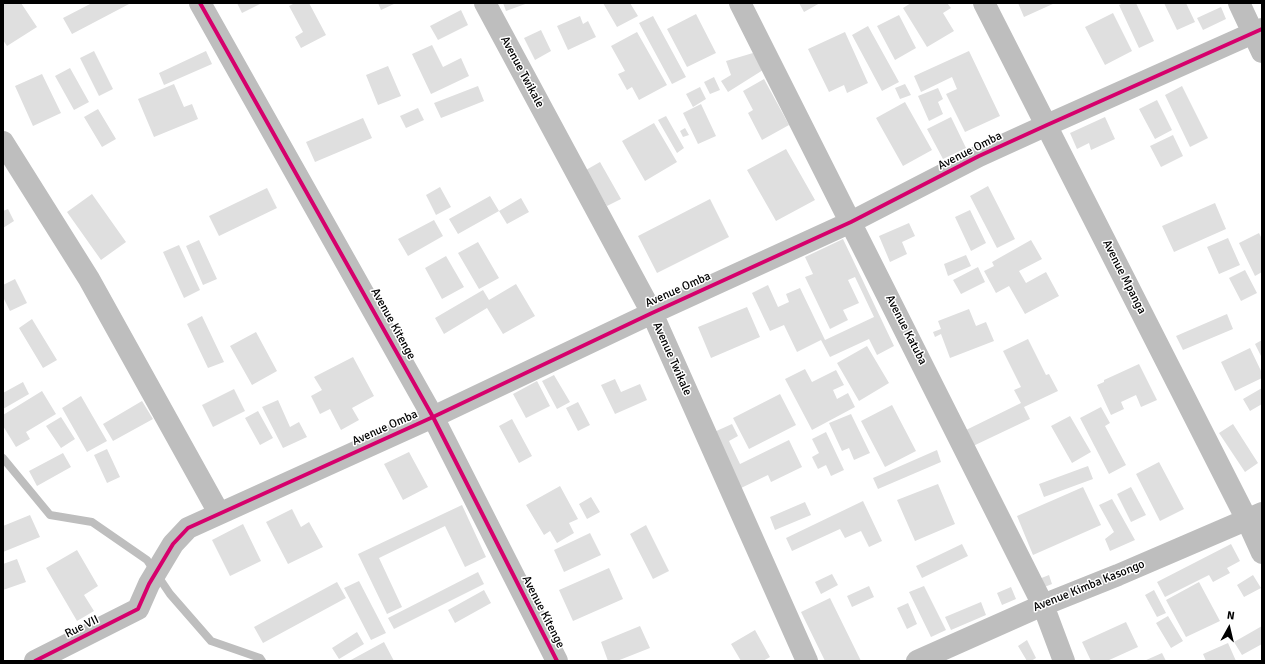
<!DOCTYPE html>
<html>
<head>
<meta charset="utf-8">
<style>
	body { margin:0 }
	#map { position:relative; width:1265px; height:664px; overflow:hidden; background:#fff; font-family:Signika,sans-serif }
	canvas { display:block }
	.frame { position:absolute; inset:0; border:4px solid #000; pointer-events:none }
	.north { position:absolute; left:1209px; top:608px; width:40px; height:40px; -webkit-text-stroke:3px #fff; paint-order:stroke; rotate:8deg; font-size:11px; font-weight:700; line-height:16px; text-align:center; color:#000 }
	.north::after { content:''; display:block; margin:auto; width:14px; height:18px; background:#000; clip-path:polygon(50% 0,100% 100%,50% 72%,0 100%) }
</style>
</head>
<body>
<div id="map">
<canvas width="1265" height="664"></canvas>
<div class="frame"></div>
<div class="north">N</div>
</div>
<script>
const ctx = document.querySelector('canvas').getContext('2d');
ctx.lineJoin = 'round';
const poly = rows => new Path2D(rows.map(r => 'M' + r).join(''));
function strokePath(path, color, width, dash) { ctx.strokeStyle = color; ctx.lineWidth = width; ctx.lineCap = dash ? 'butt' : 'round'; ctx.setLineDash(dash || []); ctx.stroke(path); }
function fillPath(path, color) { ctx.fillStyle = color; ctx.fill(path, 'evenodd'); }
function label(font, color, halo, rows, align = 'center') {
  ctx.font = font + ' Signika,sans-serif'; ctx.lineWidth = 3; ctx.setLineDash([]); ctx.textBaseline = 'middle'; ctx.strokeStyle = halo; ctx.fillStyle = color; for (const [text, x, y, turn = 0] of rows) {
    ctx.save(); ctx.translate(x, y); ctx.rotate((+turn || 0) * Math.PI / 180); ctx.textAlign = isNaN(turn) ? turn : align; if (halo) ctx.strokeText(text, 0, 0); ctx.fillText(text, 0, 0); ctx.restore();
  }
}
const stream = poly([
	[3,458,50,515,92,522,147,560,170,594,211,641,260,658,262,661]
]);
const building = poly([
	[3,3,21,3,37,27,7,46,3,40],
	[92,3,131,3,72,34,63,18],
	[237,3,262,3,242,13],
	[295,3,309,3,326,35,301,48,295,37,303,32,289,6],
	[378,3,396,3,381,10],
	[503,3,528,3,506,11],
	[603,3,630,3,638,16,617,27],
	[799,3,820,3,804,12],
	[911,3,947,3,951,8,943,13,954,31,927,47,903,8],
	[1018,3,1055,3,1024,17],
	[1124,3,1136,3,1154,41,1139,48,1119,5],
	[1164,3,1186,3,1195,22,1177,30],
	[1221,7,1226,19,1203,30,1197,18],
	[461,10,468,25,438,40,430,26],
	[1113,13,1132,51,1105,65,1085,27],
	[696,14,716,53,687,67,667,29],
	[899,15,916,48,895,60,877,26],
	[580,16,583,24,588,21,596,37,568,50,557,26],
	[653,16,686,77,672,84,639,23],
	[868,26,899,82,882,91,852,35],
	[541,30,551,51,535,60,524,38],
	[637,32,667,85,639,100,632,87,627,90,618,74,625,71,611,46],
	[845,32,868,83,847,93,844,85,829,92,808,49],
	[432,45,443,67,461,58,469,76,431,94,412,54],
	[94,51,113,89,99,96,80,58],
	[206,51,212,64,164,85,159,73],
	[969,51,1000,116,965,132,946,94,957,89,952,77,921,92,914,76],
	[753,53,763,70,728,92,721,81,731,75,726,61],
	[388,66,401,96,378,105,366,75],
	[70,68,89,102,74,110,55,76],
	[42,74,61,113,33,126,15,86],
	[714,77,720,90,710,94,704,82],
	[764,79,789,125,762,140,748,113,753,110,743,91],
	[174,84,184,107,192,104,198,119,154,137,138,99],
	[905,84,911,95,900,99,895,88],
	[478,86,484,101,441,118,434,103],
	[1182,86,1208,138,1190,147,1165,95],
	[700,87,706,99,693,107,686,94],
	[938,88,943,99,938,102,943,114,929,121,918,96],
	[1157,100,1172,130,1155,139,1139,109],
	[905,102,932,150,903,166,876,118],
	[701,104,716,136,698,144,683,113],
	[418,108,424,120,406,128,400,116],
	[98,109,116,139,102,147,84,117],
	[666,116,684,148,677,153,658,120],
	[951,117,966,148,943,159,927,129],
	[1105,117,1115,139,1091,150,1089,143,1077,149,1070,133],
	[363,118,372,138,315,162,306,142],
	[654,123,677,162,645,181,622,141],
	[685,128,689,135,683,137,680,131],
	[1173,135,1183,156,1161,167,1150,146],
	[786,149,815,200,776,221,747,170],
	[600,162,621,199,607,206,586,170],
	[988,186,1015,239,997,248,970,196],
	[440,187,451,207,436,215,426,195],
	[267,188,277,208,219,236,209,216],
	[92,194,126,242,101,260,67,212],
	[490,196,499,211,458,234,449,219],
	[521,198,529,212,507,224,499,211],
	[710,199,729,237,657,273,638,236],
	[1215,203,1226,229,1174,252,1162,226],
	[8,209,14,221,3,228,3,211],
	[970,210,986,243,971,251,955,217],
	[434,220,443,236,408,256,398,239],
	[909,223,915,236,902,242,907,254,890,262,879,236],
	[1259,233,1262,239,1262,272,1255,276,1239,243],
	[1228,238,1240,265,1219,274,1207,247],
	[843,239,894,346,877,355,869,339,830,357,821,340,797,352,784,325,770,331,752,293,768,285,778,307,789,302,786,294,800,288,825,340,874,317,855,277,848,280,859,303,843,310,848,320,830,329,805,277,813,274,805,257],
	[199,240,217,279,203,285,186,246],
	[1031,240,1042,259,1019,271,1026,283,1046,272,1059,296,1025,314,1009,286,996,293,984,271,994,266,992,262],
	[478,242,499,278,479,289,458,253],
	[179,245,200,290,184,298,163,252],
	[966,255,971,266,948,276,944,264],
	[446,256,464,287,442,299,425,268],
	[978,267,985,282,961,294,953,280],
	[1245,270,1257,293,1241,301,1229,278],
	[15,279,27,303,10,311,3,297,3,285],
	[516,284,535,316,503,334,487,308,444,334,435,318,483,290,489,300],
	[747,307,760,337,711,358,698,327],
	[969,309,976,326,986,322,994,341,950,358,941,334,935,337,933,332,941,329,938,321],
	[1227,314,1233,329,1183,350,1176,336],
	[202,316,224,362,208,368,187,324],
	[32,319,57,360,43,368,19,328],
	[256,332,277,371,252,385,230,346],
	[1028,339,1046,375,1049,374,1058,391,1024,407,1030,419,971,447,964,431,1021,403,1014,390,1021,387,1003,351],
	[1262,340,1262,358,1255,344],
	[867,346,889,383,859,401,837,363],
	[1250,348,1262,373,1262,378,1235,391,1221,362],
	[353,357,374,396,352,408,359,420,341,430,330,409,320,414,311,396,322,390,314,377],
	[1139,364,1157,400,1141,407,1136,395,1121,402,1124,409,1111,415,1097,385,1104,382,1104,380],
	[805,369,812,382,836,370,844,385,833,390,837,399,848,393,855,407,812,430,785,379],
	[554,375,570,402,557,409,542,381],
	[615,379,621,392,640,384,647,400,615,414,601,385],
	[537,381,550,406,526,418,513,394],
	[23,382,29,394,3,409,3,393],
	[1262,388,1262,404,1250,411,1243,399],
	[234,389,245,411,213,427,202,405],
	[42,391,56,414,26,432,30,439,16,447,3,426,3,415],
	[780,394,796,425,749,449,733,418],
	[81,396,107,441,87,452,62,408],
	[278,400,290,427,299,422,307,437,283,448,262,407],
	[142,401,153,419,113,441,103,424],
	[578,402,590,425,578,431,566,408],
	[892,405,916,451,885,467,861,421],
	[1101,407,1110,423,1105,426,1126,465,1109,474,1080,418],
	[258,411,273,438,260,445,245,418],
	[851,414,870,453,854,460,849,448,842,451,829,423],
	[1070,416,1091,452,1072,463,1051,426],
	[61,417,75,439,61,448,46,426],
	[512,419,532,456,519,463,499,426],
	[732,424,738,436,729,441,740,464,789,440,802,467,771,482,768,475,739,489,712,433],
	[1233,424,1258,463,1245,472,1219,433],
	[826,432,844,470,831,476,826,465,818,469,812,457,819,453,812,439],
	[107,449,120,477,107,483,94,455],
	[937,450,941,462,878,489,873,478],
	[409,452,428,487,403,500,384,464],
	[63,453,71,467,37,486,29,471],
	[1159,462,1184,509,1160,521,1136,474],
	[1088,466,1093,479,1044,497,1039,484],
	[938,484,955,524,915,541,897,500],
	[560,486,578,519,569,523,574,533,557,543,550,531,544,535,526,505],
	[1083,487,1101,525,1033,555,1017,516],
	[1131,487,1146,515,1131,522,1117,494],
	[591,497,600,512,587,519,579,504],
	[1112,499,1135,540,1110,551,1105,539,1114,532,1099,505],
	[863,501,882,541,869,547,861,531,845,538,840,529,792,551,786,538],
	[805,502,811,515,775,530,770,517],
	[462,505,486,557,465,567,445,526,379,558,402,607,387,614,358,554],
	[292,509,301,527,309,522,323,547,288,564,266,522],
	[30,515,40,537,3,552,3,526],
	[243,524,261,561,230,576,212,540],
	[646,525,669,571,653,579,630,534],
	[590,533,601,555,564,572,554,550],
	[962,544,968,556,922,578,916,566],
	[1231,544,1240,561,1227,568,1230,573,1213,582,1209,575,1165,597,1157,582],
	[77,550,98,586,84,595,94,611,77,621,46,568],
	[17,559,26,582,3,590,3,564],
	[609,568,623,599,573,621,559,590],
	[478,572,484,584,394,629,388,618],
	[832,574,838,585,821,594,815,582],
	[1049,575,1052,584,1042,588,1039,579],
	[1253,575,1261,588,1244,597,1237,585],
	[359,581,386,633,371,640,344,588],
	[337,582,346,598,263,643,254,627],
	[1199,582,1220,621,1186,637,1166,600],
	[869,586,874,597,852,607,847,596],
	[924,586,946,630,931,637,909,592],
	[1011,587,1016,599,1002,605,997,593],
	[484,590,491,603,455,623,448,610],
	[1154,590,1166,613,1157,617,1145,595],
	[830,598,861,661,825,661,801,612],
	[981,602,986,615,951,630,945,617],
	[908,603,917,624,907,629,897,608],
	[1168,616,1183,641,1171,648,1156,623],
	[1126,622,1138,647,1107,661,1091,661,1082,642],
	[640,626,650,648,617,661,608,661,601,642],
	[1262,626,1262,644,1242,655,1234,642],
	[755,630,770,657,763,661,741,661,731,644],
	[357,632,364,644,339,659,332,648],
	[1027,640,1036,658,1031,661,1027,661,1018,646],
	[384,642,394,661,349,661],
	[1228,643,1236,661,1206,661,1203,654],
	[1162,653,1166,661,1144,661]
]);
const minor = poly([
	[200,3,433,417,557,661],
	[485,3,652,313,807,661],
	[740,3,1043,605,1064,661],
	[984,3,1247,520,1262,553],
	[1239,3,1262,52],
	[3,142,89,279,219,513],
	[35,661,138,609,149,584,173,544,188,528,433,417,652,313,851,222,979,156,1047,125,1262,29],
	[917,661,1043,605,1118,575,1262,513]
]);
const cycleway = poly([
	[200,3,433,417,557,661],
	[35,661,138,609,149,584,173,544,188,528,433,417,652,313,851,222,979,156,1047,125,1262,29]
]);
const streetNames = [
	["Avenue Twikale",522,72,62],
	["Avenue Omba",970,151,-27],
	["Avenue Mpanga",1124,277,63],
	["Avenue Omba",678,290,-24],
	["Avenue Kitenge",393,324,61],
	["Avenue Katuba",906,330,63],
	["Avenue Twikale",672,359,66],
	["Avenue Omba",385,428,-24],
	["Avenue Kimba Kasongo",1089,586,-22],
	["Avenue Kitenge",543,612,63],
	["Rue VII",82,627,-26]
];
strokePath(stream, '#bebebe', 8);
fillPath(building, '#dfdfdf');
strokePath(minor, '#bebebe', 22);
strokePath(cycleway, '#d6006c', 4);
label('12px', '#000', '#fff', streetNames);
</script>
</body>
</html>
